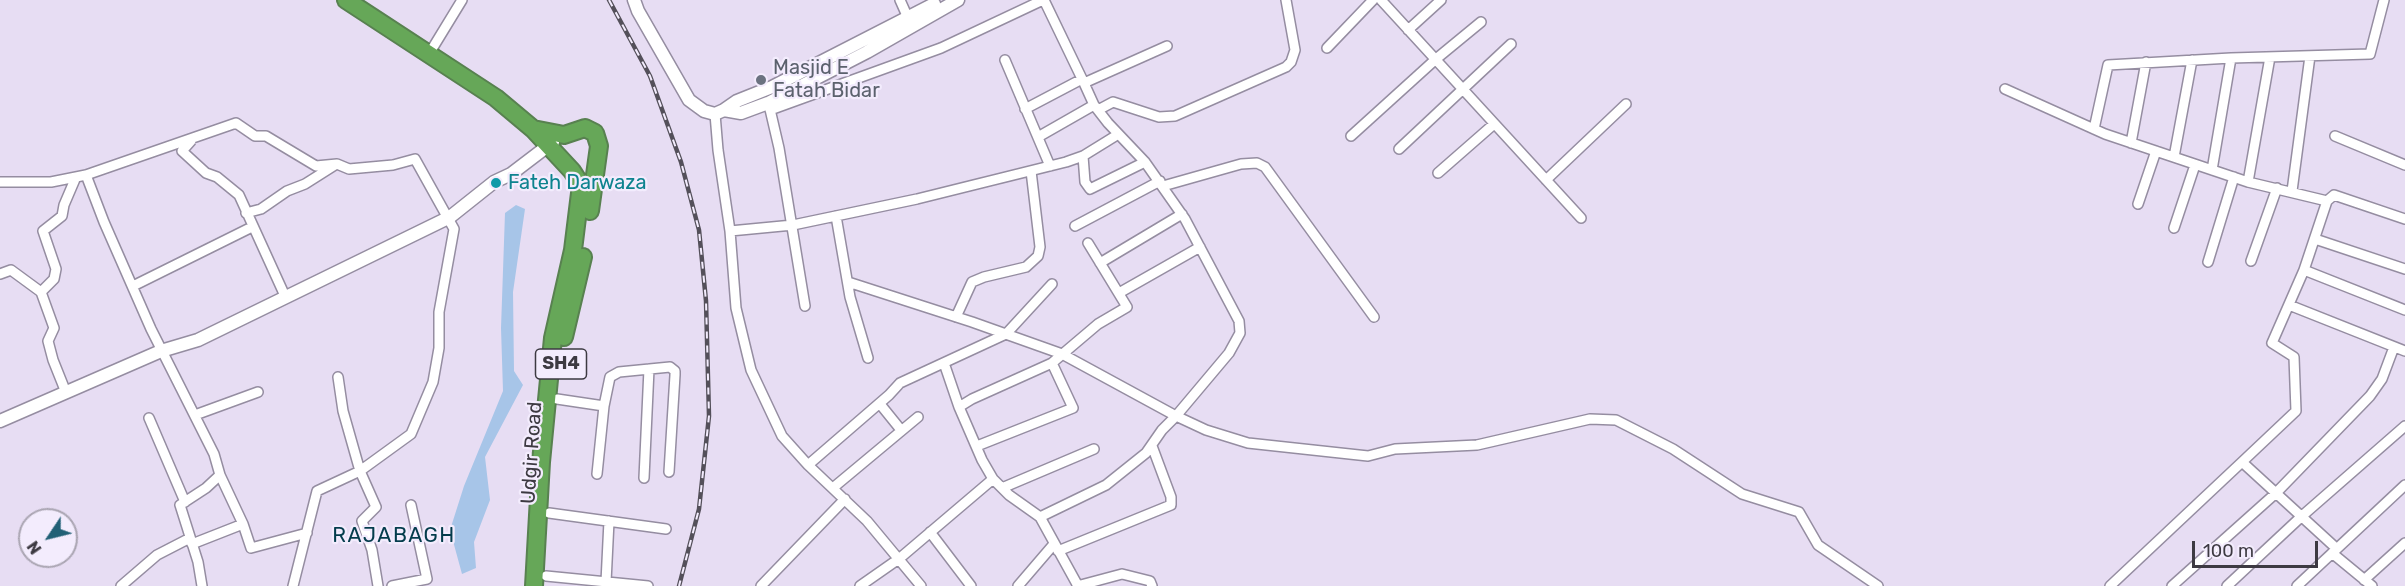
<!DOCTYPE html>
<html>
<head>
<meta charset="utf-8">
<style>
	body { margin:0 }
	#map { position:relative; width:2405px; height:586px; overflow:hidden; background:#e7ddf3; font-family:Rubik,sans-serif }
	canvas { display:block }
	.north { position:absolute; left:18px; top:508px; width:60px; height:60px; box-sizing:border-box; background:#f3ecfd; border:2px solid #aaa5b2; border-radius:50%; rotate:235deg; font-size:16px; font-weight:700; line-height:24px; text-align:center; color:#3d3a42 }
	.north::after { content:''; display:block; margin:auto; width:21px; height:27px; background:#216076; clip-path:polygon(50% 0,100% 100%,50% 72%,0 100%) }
	.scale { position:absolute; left:2192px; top:541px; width:126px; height:27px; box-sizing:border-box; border:3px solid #3d3a42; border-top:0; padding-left:8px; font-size:18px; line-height:21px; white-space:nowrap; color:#3d3a42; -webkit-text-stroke:4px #f3ecfd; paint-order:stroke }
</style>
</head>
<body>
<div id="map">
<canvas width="2405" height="586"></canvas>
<div class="north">N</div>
<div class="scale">100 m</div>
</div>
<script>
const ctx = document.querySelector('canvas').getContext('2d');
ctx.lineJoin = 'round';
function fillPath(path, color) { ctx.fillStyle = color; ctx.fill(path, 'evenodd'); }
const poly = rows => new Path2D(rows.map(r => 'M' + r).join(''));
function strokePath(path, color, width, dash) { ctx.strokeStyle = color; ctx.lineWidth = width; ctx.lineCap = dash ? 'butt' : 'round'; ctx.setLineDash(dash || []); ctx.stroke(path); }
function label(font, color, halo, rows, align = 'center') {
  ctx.font = font + ' Rubik,sans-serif'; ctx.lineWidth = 4.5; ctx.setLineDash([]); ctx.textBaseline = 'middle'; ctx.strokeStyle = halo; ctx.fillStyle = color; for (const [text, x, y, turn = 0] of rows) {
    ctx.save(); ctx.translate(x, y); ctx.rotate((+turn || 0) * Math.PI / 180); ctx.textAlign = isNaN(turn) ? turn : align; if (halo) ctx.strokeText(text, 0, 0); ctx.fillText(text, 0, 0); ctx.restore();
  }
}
const water = poly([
	[516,205,525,209,513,292,514,371,523,385,485,457,490,500,474,542,476,568,462,574,450,530,464,486,503,391,501,328,505,213]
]);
const street = poly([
	[900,0,908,18],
	[1044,0,1084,83,1167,46],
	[1381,0,1581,218],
	[1408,30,1441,0],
	[1327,48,1373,0],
	[429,54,462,0],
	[1005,60,1050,166],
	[2005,89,2105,134,2248,182,2327,201,2334,195,2405,219],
	[769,105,779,148,805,306],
	[1025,109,1082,79],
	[770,110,941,48,1043,0],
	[1098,110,1113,102,1159,117,1175,116,1286,67,1291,62,1295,50,1286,0],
	[715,114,718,150,730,231,736,308,751,370,782,436,808,465,867,521,921,586],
	[2094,129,2108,65,2231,58],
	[1351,136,1436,59,1481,22],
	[2335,136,2405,165],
	[1038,137,1094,105],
	[191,141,182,151,206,173,217,177,239,195,285,296],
	[2131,143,2146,62],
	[1399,149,1511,44],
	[1083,156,1085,182,1090,189,1145,162],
	[2174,157,2192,60],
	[2212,170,2231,58,2370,54,2384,0],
	[1438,173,1494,124],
	[86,175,104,222,151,329,214,454,220,475,206,488,180,505,198,562,202,586],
	[1546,180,1626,104],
	[0,182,51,182,86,175,236,123,255,136,266,136,316,166,337,164,349,169,393,165,415,159,454,229,439,312,439,348,433,382,411,434,360,471,317,491,293,586],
	[2248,182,2270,57],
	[1163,186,1241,164,1257,163,1265,167,1374,317],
	[2292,191,2310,56],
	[2138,204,2156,151],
	[246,213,261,209,287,191,305,184,335,165],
	[836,216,850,297,868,358],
	[1075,226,1160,181],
	[2174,228,2195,165],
	[730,231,793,225,917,199,1066,162,1083,156,1117,135],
	[2315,239,2405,269],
	[2251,261,2277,188],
	[2208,262,2234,177],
	[1100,263,1182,214],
	[2304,270,2405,310],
	[0,274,11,270,41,292],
	[848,282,972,322,1062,354,1176,416,1206,430,1248,443,1368,456,1395,449,1477,445,1590,419,1616,420,1673,449,1742,494,1799,512,1818,545,1878,586],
	[133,286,252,227],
	[1119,293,1200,247],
	[2289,305,2405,351],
	[956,317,972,282,984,277,1026,267,1038,256,1040,247,1031,171],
	[944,363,959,407],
	[338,377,343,411,360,471,376,507,362,521,372,550,378,586],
	[65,390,53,360,48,341,54,328,41,292,54,279,56,269,43,231,62,216,64,205,76,177],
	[557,399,604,406],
	[880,404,901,430],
	[195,415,258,392],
	[149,418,185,502],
	[977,446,1073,408,1052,363,1098,324,1127,307,1088,243],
	[2242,462,2296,411,2294,357,2272,343,2304,270,2327,201],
	[808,465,889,395,900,383,1006,334,1052,284],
	[597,474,604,406,610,377,619,372,670,367,675,371,675,375,669,472],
	[220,475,243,524],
	[644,478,649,369],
	[993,479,982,460,959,407,972,399,1052,363],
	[834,487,918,417],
	[1002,488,1094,449],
	[549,513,666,529],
	[1040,517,1078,586],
	[930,532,971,586],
	[192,544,243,524,251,548,307,533],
	[1058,551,1171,505,1171,497,1152,446],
	[2332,553,2372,586],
	[546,576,648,586],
	[2364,580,2405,543],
	[606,582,609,521],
	[121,586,157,555,190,538],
	[392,586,427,579,411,505],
	[761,586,845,499],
	[860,586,900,558,993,479,1009,495,1040,517,1106,485,1146,453,1162,430,1176,416,1229,353,1240,333,1239,321,1185,219,1145,162,1108,123,1094,105,1084,83],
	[1018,586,1054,544],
	[1077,586,1122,574,1150,581,1152,586],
	[2110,586,2242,462,2336,548],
	[2172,586,2276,493,2370,396,2382,379,2394,347],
	[2227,586,2302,516,2405,426],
	[2297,586,2405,485]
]);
const secondary = poly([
	[634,0,638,11,689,100,704,111,715,114,724,110,741,113,768,103,867,52,958,0],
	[724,110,737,101,772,87,934,4],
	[0,421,161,351,198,340,450,217,494,182,511,174,553,142]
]);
const highway = poly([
	[346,0,496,98,533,129,572,171,581,185,573,250,553,338,541,462,534,586],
	[533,129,564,135,585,128,595,133,599,146,590,211],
	[564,337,583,257]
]);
const rail = poly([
	[609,0,650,76,681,162,699,230,706,301,709,416,699,509,679,586]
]);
const markers = [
	[761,80,6,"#6b7280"],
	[496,183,6,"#0f9aa8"]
];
const shields = [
	[561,364,51]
];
const shieldNames = [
	["SH4",561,364]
];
const worshipNames = [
	["Masjid E",773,68],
	["Fatah Bidar",773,91]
];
const cultureNames = [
	["Fateh Darwaza",508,183]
];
const streetNames = [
	["Udgir Road",532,453,-86]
];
const neighbourhoodNames = [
	["RAJABAGH",394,536]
];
fillPath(water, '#a7c5e8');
strokePath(street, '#958da1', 12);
strokePath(secondary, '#958da1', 15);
strokePath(highway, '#588150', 20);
strokePath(street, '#fff', 9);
strokePath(secondary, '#fff', 12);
strokePath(highway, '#66a758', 16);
strokePath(rail, '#54505a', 4.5);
strokePath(rail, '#f3ecfd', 2, [7]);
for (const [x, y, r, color] of markers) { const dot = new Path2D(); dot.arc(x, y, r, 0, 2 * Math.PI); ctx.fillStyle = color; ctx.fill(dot); strokePath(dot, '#f3ecfd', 2); }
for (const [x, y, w] of shields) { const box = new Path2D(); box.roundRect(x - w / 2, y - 15, w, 30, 4.5); ctx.fillStyle = '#f3ecfd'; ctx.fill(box); strokePath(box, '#3d3a42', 1.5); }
label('bold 18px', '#3d3a42', null, shieldNames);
label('20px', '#5b616d', '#f3ecfd', worshipNames, 'left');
label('20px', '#0d838f', '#f3ecfd', cultureNames, 'left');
label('20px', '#3d3a42', '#f3ecfd', streetNames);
ctx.letterSpacing = '1.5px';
label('21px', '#043c4c', '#f3ecfd', neighbourhoodNames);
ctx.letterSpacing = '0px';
</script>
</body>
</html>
